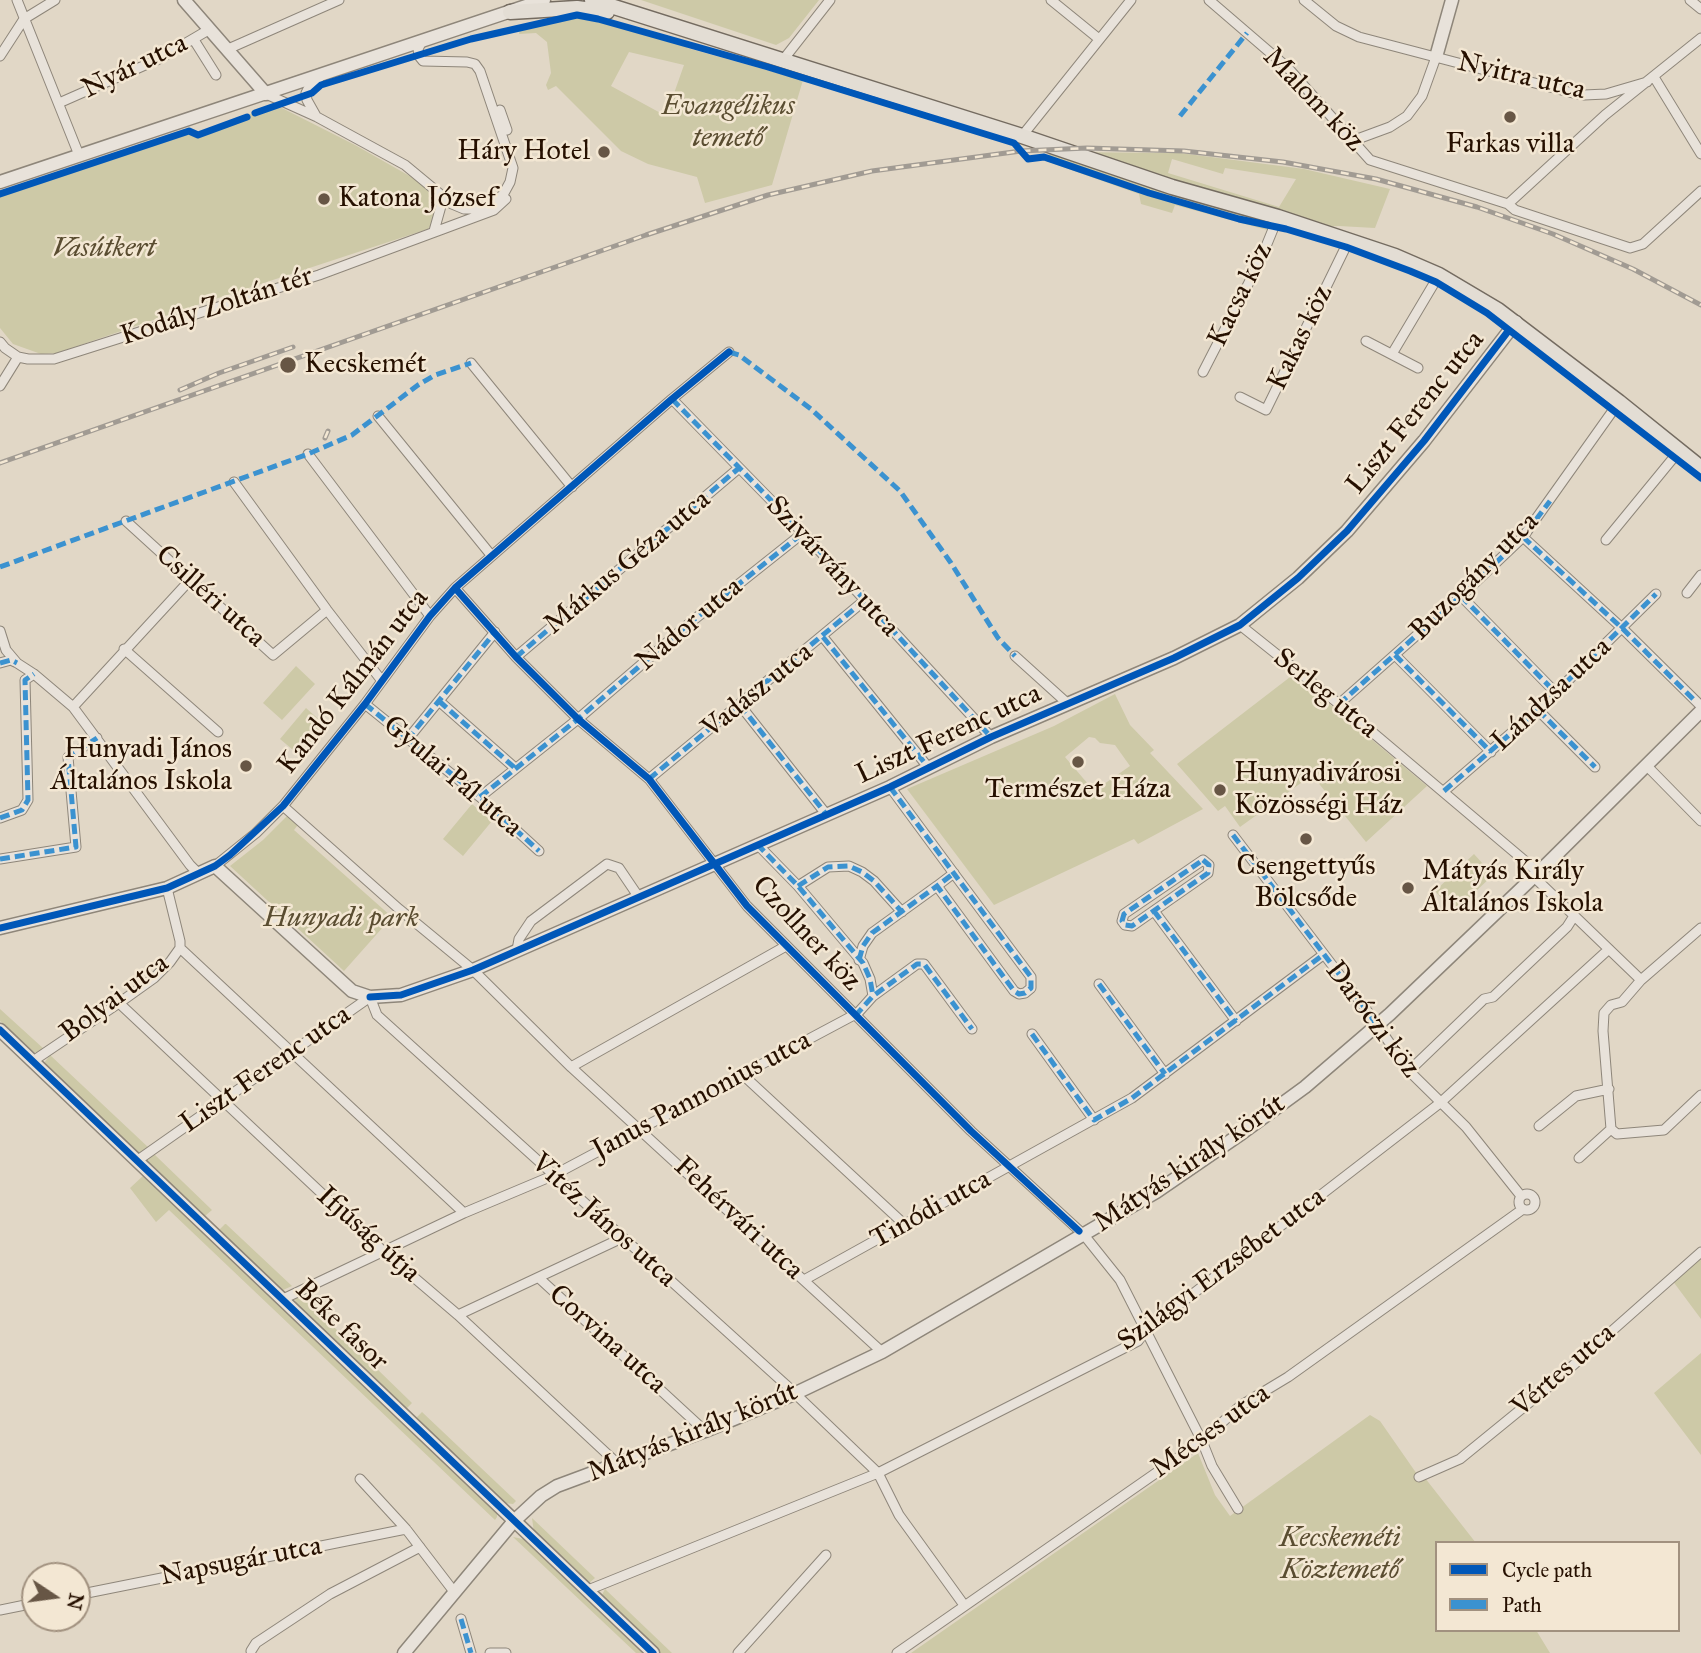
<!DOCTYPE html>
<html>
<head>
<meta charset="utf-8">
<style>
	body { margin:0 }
	#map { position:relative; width:1701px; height:1653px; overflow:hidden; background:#e1d7c6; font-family:"IM FELL Great Primer",serif }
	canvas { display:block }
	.legend { position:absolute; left:1435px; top:1541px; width:245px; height:91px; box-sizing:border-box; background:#f3e7d3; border:2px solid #a1917f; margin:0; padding:9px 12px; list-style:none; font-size:21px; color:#261000 }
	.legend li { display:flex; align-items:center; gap:14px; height:35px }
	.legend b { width:35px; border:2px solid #a1917f }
	.north { position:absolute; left:21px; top:1562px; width:70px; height:70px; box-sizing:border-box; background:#f3e7d3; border:2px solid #a1917f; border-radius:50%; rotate:103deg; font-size:19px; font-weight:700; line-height:28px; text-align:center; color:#261000 }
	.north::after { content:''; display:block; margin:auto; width:24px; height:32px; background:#675645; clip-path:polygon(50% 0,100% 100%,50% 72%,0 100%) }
</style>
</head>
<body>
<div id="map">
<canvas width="1701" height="1653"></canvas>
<ul class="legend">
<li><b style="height:9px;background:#0057b8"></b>Cycle path</li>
<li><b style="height:9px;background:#3b92d0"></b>Path</li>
</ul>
<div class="north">N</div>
</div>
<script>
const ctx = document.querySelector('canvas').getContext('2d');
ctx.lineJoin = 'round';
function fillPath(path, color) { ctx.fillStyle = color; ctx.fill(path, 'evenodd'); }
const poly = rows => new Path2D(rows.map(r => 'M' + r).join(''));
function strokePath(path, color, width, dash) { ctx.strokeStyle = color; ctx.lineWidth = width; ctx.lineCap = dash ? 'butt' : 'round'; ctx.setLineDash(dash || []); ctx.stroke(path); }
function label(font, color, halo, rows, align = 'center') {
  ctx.font = font + ' "IM FELL Great Primer",serif'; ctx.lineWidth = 5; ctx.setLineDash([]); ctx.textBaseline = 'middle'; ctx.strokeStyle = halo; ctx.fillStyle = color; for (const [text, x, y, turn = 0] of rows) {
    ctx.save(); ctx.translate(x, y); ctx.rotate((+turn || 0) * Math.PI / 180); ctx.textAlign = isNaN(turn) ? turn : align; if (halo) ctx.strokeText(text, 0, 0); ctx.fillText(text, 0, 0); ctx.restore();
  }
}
const green = poly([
	[641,0,819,0,789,38,776,45],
	[577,15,598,19,603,23,611,22,687,45,687,48,803,80,772,185,705,203,697,177,648,164,621,151,556,86,548,90,546,85,551,73,547,42,536,33,519,34,520,28],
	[629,52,684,65,666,116,611,86],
	[276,105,355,145,429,187,436,196,436,208,435,219,428,229,209,301,57,353,41,354,13,344,0,328,0,194,176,135,189,131,200,132],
	[1051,152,1180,153,1304,169,1390,189,1375,228,1339,226,1267,230,1175,205,1172,213,1141,204,1139,194,1043,160],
	[1172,159,1223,174,1225,168,1296,179,1279,207,1168,173],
	[296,666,315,684,282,720,263,703],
	[1294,674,1427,786,1366,842,1312,775,1240,827,1225,806,1218,811,1177,764],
	[1115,694,1130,725,1154,750,1150,753,1203,809,1138,844,1134,839,994,905,907,789,1054,726],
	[1089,737,1095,738,1100,743,1115,745,1130,766,1094,791,1065,757],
	[306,708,325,725,299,755,280,739],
	[472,804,492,821,463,856,443,839],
	[290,813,300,822,294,830,392,917,344,971,230,866,263,840],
	[1474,854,1493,875,1454,912,1435,891],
	[0,1009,44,1049,39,1053,34,1052,0,1021],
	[50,1055,149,1148,139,1154,44,1063],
	[154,1154,212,1210,205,1216,146,1161],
	[145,1174,497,1513,497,1517,495,1520,169,1210,156,1222,130,1188],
	[225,1224,226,1224,292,1286,283,1290,219,1230],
	[1701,1256,1701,1319,1672,1280],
	[300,1294,412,1403,405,1410,296,1305,295,1299],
	[1701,1353,1701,1455,1654,1393],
	[422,1412,516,1501,513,1504,504,1503,416,1418],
	[1370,1415,1380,1421,1419,1477,1425,1478,1476,1543,1437,1543,1437,1630,1536,1630,1550,1653,911,1653,1198,1453,1215,1495,1230,1516],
	[532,1518,595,1578,588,1584,534,1533],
	[513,1537,523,1539,644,1653,636,1653],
	[605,1589,672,1653,659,1653,604,1599,602,1595]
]);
const minor = poly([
	[17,0,79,155],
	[1051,0,1099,39],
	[1209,0,1288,68,1370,160,1508,204,1515,210,1630,248,1643,244,1701,191],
	[1304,0,1336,26,1359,37,1569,92,1584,95,1606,94,1647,82],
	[1690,0,1701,9],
	[194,40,216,75],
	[228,49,339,0],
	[0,56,24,19,55,0],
	[783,60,830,0],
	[1654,77,1701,154],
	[266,94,317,117,405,165,452,204,464,209,485,209,495,203,504,193,510,182,513,168,480,71,475,64,467,62,423,61,419,56,418,49,422,41],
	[59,103,159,59,210,29],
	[500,110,507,130],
	[316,116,307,100,306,93,309,87,319,78],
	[1022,136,1131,0],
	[1352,141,1390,127,1407,116,1422,96,1436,57],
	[1508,204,1605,115,1701,38],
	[434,231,441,206,437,192],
	[1366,341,1418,368],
	[0,342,5,348,18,357,28,359,54,359,319,275,494,210,506,199],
	[1392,354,1439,275],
	[471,363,572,487],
	[1203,372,1260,261,1278,217],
	[0,386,18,357],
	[1240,397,1266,410,1349,240],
	[672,399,803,533,991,737],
	[378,416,491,555],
	[308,454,430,616],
	[234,482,327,610,382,681],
	[126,521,273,655,327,610],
	[1523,537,1623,629,1701,706],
	[1606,540,1679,451],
	[455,588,516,657,578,719,649,779,747,906,971,1131,1084,1235,1120,1280,1202,1441,1212,1466,1238,1509],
	[1687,593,1701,575],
	[1461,596,1555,692],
	[1240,625,1339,704,1538,872],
	[0,631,6,650,17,663,34,674,73,707,190,865,199,874],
	[823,637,928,767],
	[124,649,218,732],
	[1395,655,1491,752],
	[1015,656,1067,703],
	[516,657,739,468],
	[0,663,11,660,15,662],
	[439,701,515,768],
	[365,704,480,797,539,851],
	[1339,704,1461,596,1523,537,1619,402],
	[740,705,826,814],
	[73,707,190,580],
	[1538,710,1595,767],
	[407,740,495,632],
	[1646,765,1701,821],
	[649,779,865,600],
	[890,787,958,879,1031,977,1031,988,1025,993,1019,994,1014,991,937,886,954,873],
	[1444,791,1538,710,1656,594],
	[480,797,578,719,691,622,803,533],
	[283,806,399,909,473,970,571,1067,882,1352],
	[0,818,22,810,28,800,25,680,34,674],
	[1233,835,1371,1016,1409,1071,1466,1127,1521,1196],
	[757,844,798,886,863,963,870,979,873,996],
	[0,859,76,847,68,757,97,738],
	[1203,860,1209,865,1208,873,1132,926,1125,925,1122,921,1124,914,1203,860],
	[215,866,256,833,283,806,365,704,430,616,455,588,672,399,729,352],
	[1534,877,1641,980],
	[798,886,828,867,849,866,862,872,874,881,902,912],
	[1154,911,1236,1021],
	[180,948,464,1213],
	[517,950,519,939,531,921,607,864,619,868,638,896],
	[859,960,863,946,872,933,937,886],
	[1099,984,1165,1074],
	[119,1003,383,1251,458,1315,619,1465],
	[855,1016,873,996,917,964,924,964,972,1029],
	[1032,1034,1094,1120],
	[33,1061,119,1003,154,978,170,962,180,948,180,941,167,888],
	[571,1067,786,946],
	[1409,1071,1484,999,1493,997,1567,927,1574,916],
	[743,1075,904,1224],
	[1539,1126,1576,1096,1609,1089],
	[1611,1129,1603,1031,1604,1013,1611,1005,1622,1002,1641,980,1701,928],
	[1611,1129,1617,1134,1664,1130,1701,1095],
	[1579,1158,1611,1129],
	[138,1160,370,997,377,1015,785,1384,878,1473,899,1515,964,1605],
	'1519 1202a8 8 0 1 1 16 0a8 8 0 1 1-16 0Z',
	[539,1278,705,1431],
	[804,1280,1132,1098,1323,955],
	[283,1299,464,1213,552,1176,854,1015],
	[458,1315,622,1238],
	[1419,1477,1460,1459,1552,1384,1701,1252],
	[360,1479,406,1529,455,1593],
	[588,1590,878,1473,1138,1341,1146,1330,1440,1103,1609,949],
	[77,1595,406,1529],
	[0,1610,35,1603],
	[461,1619,471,1653],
	[251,1651,256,1643,330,1594,420,1547],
	[490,1653,506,1653],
	[738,1653,826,1555],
	[897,1653,1202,1441,1240,1406,1288,1377,1523,1209]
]);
const tertiary = poly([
	[184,0,266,94],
	[1436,57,1452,0],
	[0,182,544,0],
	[0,928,167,888,215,866,352,991,370,997,401,995,473,970,890,787,991,737,1174,658,1240,625,1298,578,1347,531,1424,441,1516,322],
	[0,1030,653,1653],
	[404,1653,514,1521,541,1496,557,1486,705,1431,794,1394,882,1352,1156,1192,1242,1133,1305,1087,1390,1014,1548,863,1701,711]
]);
const primary = poly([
	[592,0,1022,136,1172,187,1278,217,1395,256,1439,275,1498,310,1619,402,1701,468],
	[510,12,577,8,607,12]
]);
const rail = poly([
	[180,390,219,373,293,347],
	[325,438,328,431],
	[0,463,646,235,768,195,872,171,1021,151,1087,148,1184,151,1283,162,1376,179,1477,207,1553,234,1633,269,1701,305]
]);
const quiet = poly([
	[1180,116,1247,33],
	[729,352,739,355,811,409,900,491,951,563,998,638,1015,656],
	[672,399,803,533,991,737],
	[1523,537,1623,629,1695,701],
	[0,567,308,454,352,435,418,385,435,375,471,363],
	[1461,596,1555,692],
	[823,637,928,767],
	[1395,655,1491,752],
	[516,657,739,468],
	[0,663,11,660,17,663],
	[439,701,515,768],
	[365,704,480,797,539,851],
	[1339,704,1461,596,1523,537,1550,501],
	[740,705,826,814],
	[1538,710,1595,767],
	[407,740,495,632],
	[649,779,865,600],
	[890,787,958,879,1031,977,1031,988,1025,993,1019,994,1014,991,937,886,954,873],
	[1444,791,1538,710,1656,594],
	[480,797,578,719,691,622,803,533],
	[0,818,22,810,28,800,25,680,34,674],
	[1233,835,1371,1016,1376,1027],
	[757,844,798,886,863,963,870,979,873,996],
	[0,859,76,847,68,757,97,738],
	[1203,860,1209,865,1208,873,1132,926,1125,925,1122,921,1124,914,1203,860],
	[798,886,828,867,849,866,862,872,874,881,902,912],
	[1154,911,1236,1021],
	[859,960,863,946,872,933,937,886],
	[1099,984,1165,1074],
	[855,1016,873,996,917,964,924,964,972,1029],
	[1032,1034,1094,1120,1132,1098,1323,955],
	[461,1619,471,1653]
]);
const cycleway = poly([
	[255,113,312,93,321,85,471,39,577,15,598,19,768,67,1014,143,1028,159,1044,157,1149,193,1239,219,1286,229,1346,247,1410,271,1436,282,1487,313,1701,478],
	[0,194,189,131,198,135,247,117],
	[455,588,516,657,578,719,649,779,747,906,971,1131,1079,1231],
	[0,928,167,888,215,866,230,855,283,806,365,704,430,616,455,588,672,399,729,352],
	[370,997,401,995,473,970,890,787,991,737,1174,658,1240,625,1298,578,1347,531,1424,441,1509,330],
	[0,1030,653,1653]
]);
const markers = [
	[1510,117,7,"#675645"],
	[604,152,7,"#675645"],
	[324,199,7,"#675645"],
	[288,365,9,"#675645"],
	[1078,762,7,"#675645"],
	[246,766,7,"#675645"],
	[1220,790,7,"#675645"],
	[1306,839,7,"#675645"],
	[1408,888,7,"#675645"]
];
const streetNames = [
	["Nyár utca",135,67,-26],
	["Nyitra utca",1521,77,13],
	["Malom köz",1313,100,46],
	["Kacsa köz",1241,295,-64],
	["Kodály Zoltán tér",217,307,-18],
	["Kakas köz",1301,338,-64],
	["Liszt Ferenc utca",1416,413,-51],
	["Márkus Géza utca",628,563,-40],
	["Szivárvány utca",832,567,47],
	["Buzogány utca",1475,577,-45],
	["Csilléri utca",210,597,42],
	["Nádor utca",690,625,-40],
	["Kandó Kálmán utca",354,682,-52],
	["Vadász utca",758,691,-39],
	["Serleg utca",1325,694,39],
	["Lándzsa utca",1552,695,-43],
	["Liszt Ferenc utca",949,735,-25],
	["Gyulai Pál utca",452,777,40],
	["Czollner köz",806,934,47],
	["Bolyai utca",115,999,-37],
	["Daróczi köz",1372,1020,53],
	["Liszt Ferenc utca",266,1070,-35],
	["Janus Pannonius utca",702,1096,-28],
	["Mátyás király körút",1190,1164,-34],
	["Tinódi utca",931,1210,-29],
	["Fehérvári utca",738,1219,43],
	["Vitéz János utca",603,1221,42],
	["Ifjúság útja",368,1235,42],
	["Szilágyi Erzsébet utca",1222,1270,-37],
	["Béke fasor",341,1326,44],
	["Corvina utca",607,1340,42],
	["Vértes utca",1564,1371,-41],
	["Mécses utca",1211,1432,-36],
	["Mátyás király körút",693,1433,-22],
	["Napsugár utca",241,1562,-11]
];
const parkNames = [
	["Evangélikus",728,107],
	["temető",728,139],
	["Vasútkert",104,249],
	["Hunyadi park",341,919],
	["Kecskeméti",1340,1539],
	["Köztemető",1340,1571]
];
const poiNames = [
	["Farkas villa",1510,145,"center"],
	["Háry Hotel",590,152,"right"],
	["Katona József",338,199],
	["Kecskemét",304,365],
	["Hunyadi János",232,750,"right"],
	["Általános Iskola",232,782,"right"],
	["Hunyadivárosi",1234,774],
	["Közösségi Ház",1234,806],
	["Természet Háza",1078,790,"center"],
	["Csengettyűs",1306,867,"center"],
	["Bölcsőde",1306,899,"center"],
	["Mátyás Király",1422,872],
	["Általános Iskola",1422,904]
];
fillPath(green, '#cdc9a7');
strokePath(minor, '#8e867a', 11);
strokePath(tertiary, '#8e867a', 15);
strokePath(primary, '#746b60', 17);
strokePath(minor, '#e8e2da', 9);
strokePath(tertiary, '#e8e2da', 12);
strokePath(primary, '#e3ddd4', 14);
strokePath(rail, '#a19b93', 5);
strokePath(rail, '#f3e7d3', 2.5, [8]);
strokePath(quiet, '#3b92d0', 5, [10, 5]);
strokePath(cycleway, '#0057b8', 7);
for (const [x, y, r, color] of markers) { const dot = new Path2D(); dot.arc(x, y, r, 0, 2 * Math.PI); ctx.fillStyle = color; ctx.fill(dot); strokePath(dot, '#f3e7d3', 2.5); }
label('28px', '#261000', '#f3e7d3', streetNames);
label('italic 28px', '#5a4d31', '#f3e7d3', parkNames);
label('28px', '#261000', '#f3e7d3', poiNames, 'left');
</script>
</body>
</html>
